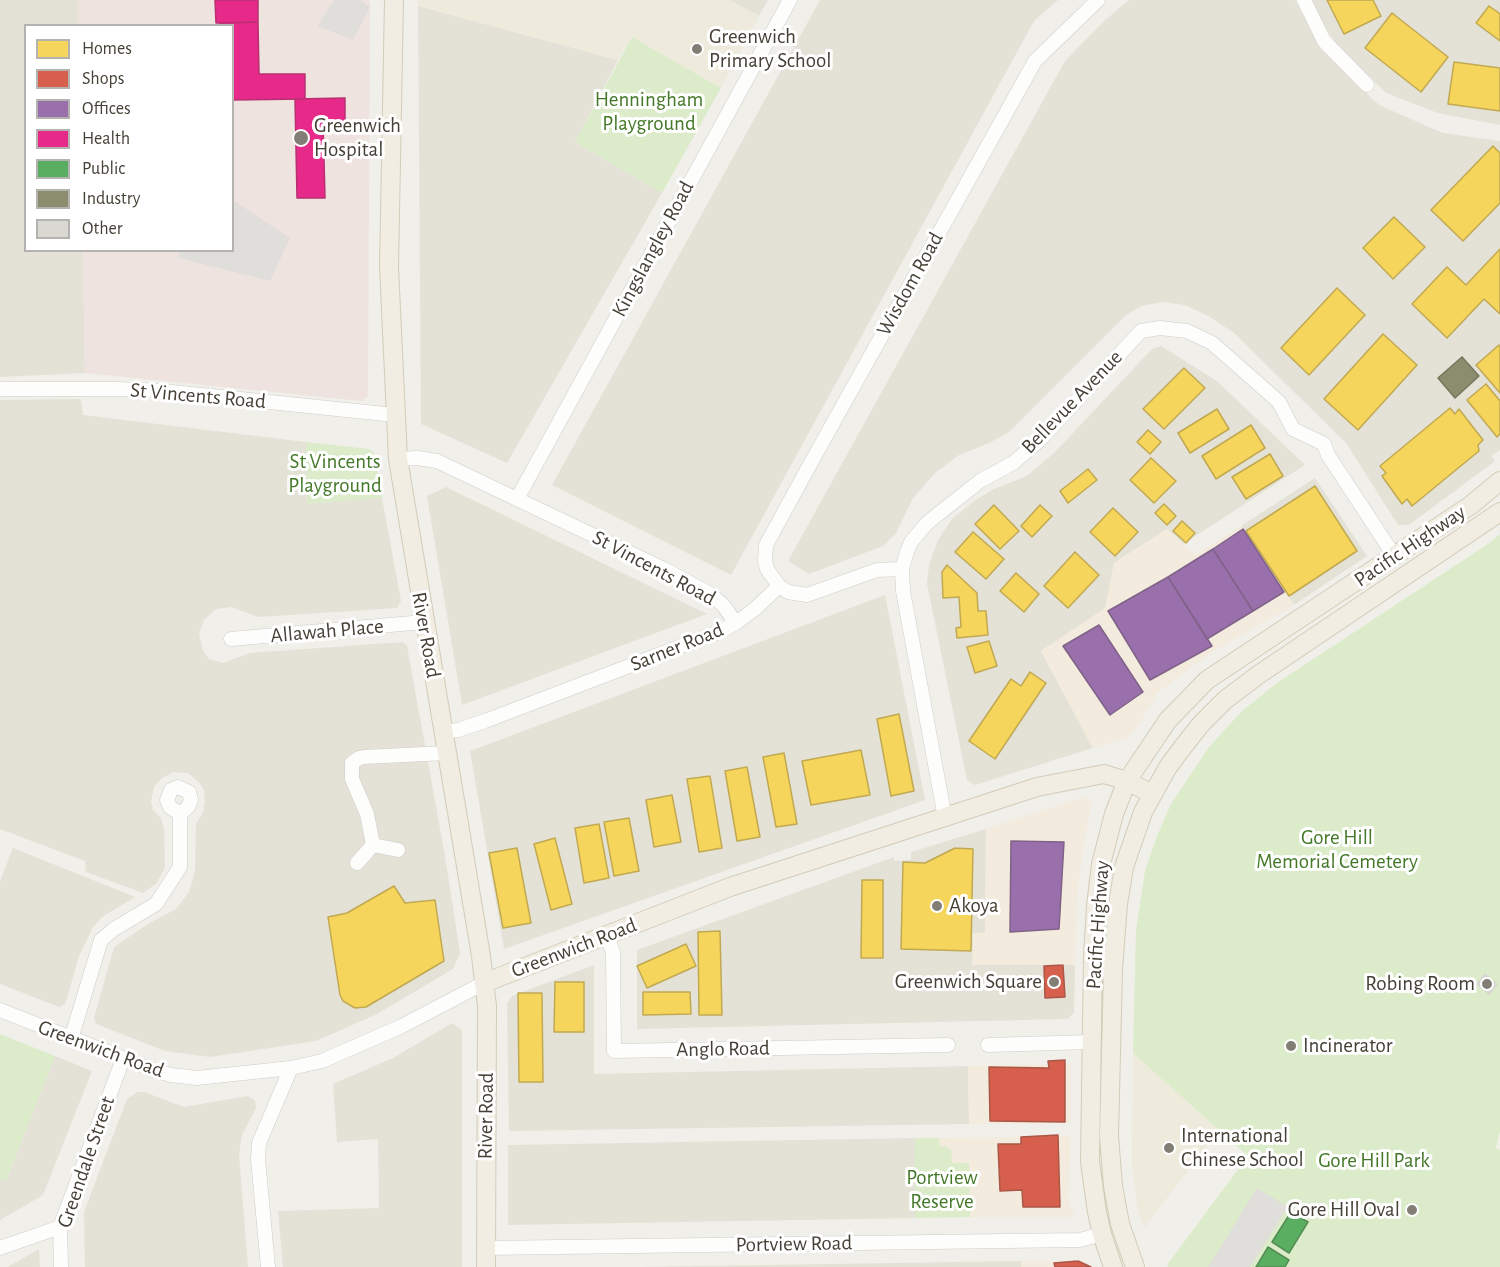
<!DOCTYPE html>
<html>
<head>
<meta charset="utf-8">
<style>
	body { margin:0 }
	#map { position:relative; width:1500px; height:1267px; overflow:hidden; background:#f0efea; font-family:"Alegreya Sans",sans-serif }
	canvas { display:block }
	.legend { position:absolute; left:24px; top:24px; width:210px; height:228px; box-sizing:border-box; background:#fff; border:2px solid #b5b3af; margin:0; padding:8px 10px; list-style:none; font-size:18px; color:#464136 }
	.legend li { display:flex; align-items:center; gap:12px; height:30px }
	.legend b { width:30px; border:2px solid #b5b3af }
</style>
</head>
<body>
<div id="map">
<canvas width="1500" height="1267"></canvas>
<ul class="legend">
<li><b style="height:16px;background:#f6d55c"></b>Homes</li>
<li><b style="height:16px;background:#d6604d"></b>Shops</li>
<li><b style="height:16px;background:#9970ab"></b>Offices</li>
<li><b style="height:16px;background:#e7298a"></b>Health</li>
<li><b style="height:16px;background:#5aae61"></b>Public</li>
<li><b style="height:16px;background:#8c8c6e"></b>Industry</li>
<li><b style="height:16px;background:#dad8d3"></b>Other</li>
</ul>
</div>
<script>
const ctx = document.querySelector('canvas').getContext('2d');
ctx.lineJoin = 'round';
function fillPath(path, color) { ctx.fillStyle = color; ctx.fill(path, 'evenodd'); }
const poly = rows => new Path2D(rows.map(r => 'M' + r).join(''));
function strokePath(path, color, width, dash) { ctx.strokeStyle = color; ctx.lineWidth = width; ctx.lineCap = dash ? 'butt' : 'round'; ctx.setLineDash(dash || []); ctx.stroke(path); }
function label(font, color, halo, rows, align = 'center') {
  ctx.font = font + ' "Alegreya Sans",sans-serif'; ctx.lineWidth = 6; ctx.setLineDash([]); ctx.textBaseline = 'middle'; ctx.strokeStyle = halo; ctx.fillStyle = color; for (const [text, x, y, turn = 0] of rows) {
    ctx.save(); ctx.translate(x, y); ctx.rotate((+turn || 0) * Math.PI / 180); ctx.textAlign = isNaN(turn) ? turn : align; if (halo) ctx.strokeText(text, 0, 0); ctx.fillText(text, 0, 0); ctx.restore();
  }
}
const residential = poly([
	[0,0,78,0,78,25,26,26,26,250,83,251,85,373,0,377],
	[729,0,768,0,759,16],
	[820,0,1058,0,1034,21,731,575,552,485],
	[1129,0,1295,0,1321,49,1379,105,1443,133,1500,141,1500,450,1491,456,1495,461,1409,525,1398,525,1346,443,1234,333,1210,317,1185,305,1163,302,1142,306,1126,315,1009,432,989,443,959,455,936,472,913,498,896,533,883,546,809,574,788,561,1065,61,1103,22],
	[1308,0,1500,0,1500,125,1438,113,1386,93,1336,43],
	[418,6,618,60,575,142,662,193,507,463,421,424],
	[1161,346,1217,381,1305,465,1183,544,1167,529,1114,563,1106,608,1041,651,1093,748,975,785,967,780,927,584,929,565,938,540,952,519,974,501,994,489,1027,476,1055,452,1152,349],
	[81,399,83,415,306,442,307,504,382,498,401,601,397,608,259,617,231,607,216,609,204,620,199,634,203,651,209,659,223,663,250,653,403,642,407,646,445,856,460,953,453,969,377,1014,316,1041,210,1057,165,1051,96,1024,94,1018,114,947,148,924,176,909,189,892,195,871,196,824,203,812,205,802,204,790,198,781,188,773,173,772,161,779,154,787,151,801,153,810,161,818,164,828,165,867,157,883,143,893,86,872,85,861,0,829,0,400],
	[1315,478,1367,556,1294,605,1241,526],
	[446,487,707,614,462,705,427,496],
	[885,595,925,800,504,949,470,751],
	[986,829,985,933,972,964,1075,965,1074,1013,1067,1019,637,1029,637,950,894,857,894,861,911,860,911,852],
	[13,848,135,897,102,917,93,927,79,956,67,998,65,1004,59,1007,0,984,0,881],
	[594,965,594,1074,968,1066,969,1124,509,1131,507,1004,512,996],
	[452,1023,462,1030,462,1267,283,1267,278,1211,379,1208,378,1139,337,1142,333,1084,393,1058],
	[55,1056,92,1071,43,1195,0,1220,0,1179,6,1181],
	[138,1092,144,1092,184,1107,248,1096,255,1101,256,1108,242,1135,239,1155,248,1267,85,1267,84,1212,127,1099],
	[915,1138,915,1218,508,1225,508,1145],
	[39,1249,40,1267,8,1267],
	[1021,1261,1021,1267,636,1267]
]);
const commercial = poly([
	[1241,526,1294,605,1215,650,1158,692,1136,729,1126,738,1093,748,1041,651,1105,608,1114,563,1167,529,1195,555],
	[1083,797,1090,800,1092,804,1084,842,1077,898,1075,965,972,965,973,933,985,933,986,829],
	[1071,1064,1071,1123,969,1124,968,1066],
	[1071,1136,1068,1199,1075,1217,970,1217,969,1163,952,1163,940,1147,939,1138],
	[1021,1261,1086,1261,1089,1267,1021,1267]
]);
const education = poly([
	[417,0,729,0,759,16,721,88,632,37,618,60,418,6],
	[1133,1053,1219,1130,1144,1228,1138,1212,1132,1165]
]);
const medical = poly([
	[78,0,370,0,368,396,362,401,85,373,83,251,232,250,232,26,78,25]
]);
const green = poly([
	[632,37,721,88,662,193,575,142],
	[306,442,369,449,374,453,382,498,307,504],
	[1500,534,1500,1131,1496,1148,1500,1150,1500,1267,1168,1267,1167,1265,1248,1156,1133,1053,1136,930,1145,871,1157,836,1171,804,1209,747,1242,711,1277,683,1491,542],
	[0,1034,55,1056,6,1181,0,1179],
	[915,1138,939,1138,940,1147,945,1146,951,1150,952,1163,969,1163,970,1217,915,1218]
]);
const parking = poly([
	[334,0,360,0,370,7,353,40,317,26],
	[233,200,290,238,270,281,178,258,180,251,232,250],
	[1257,1188,1288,1207,1250,1267,1208,1267]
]);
const homes = poly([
	[1327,0,1373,0,1381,16,1344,34,1327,0],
	[1489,6,1500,14,1500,41,1476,23,1489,6],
	[1392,13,1448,57,1421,92,1365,48,1392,13],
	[1454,62,1500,68,1500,111,1448,104,1454,62],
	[1493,146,1500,153,1500,203,1463,241,1431,210,1493,146],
	[1394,217,1425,247,1393,279,1363,248,1394,217],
	[1500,249,1500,314,1484,299,1447,338,1412,304,1447,267,1466,285,1500,249],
	[1337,288,1365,315,1309,375,1281,348,1337,288],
	[1383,334,1417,365,1358,430,1324,399,1383,334],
	[1499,345,1500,347,1500,393,1476,365,1499,345],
	[1184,368,1205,388,1164,429,1143,409,1184,368],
	[1486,384,1500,401,1500,434,1497,437,1467,400,1486,384],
	[1450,408,1455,414,1459,409,1483,440,1478,445,1479,451,1412,506,1407,499,1402,504,1382,476,1386,473,1380,466,1450,408],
	[1217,409,1229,429,1190,453,1178,433,1217,409],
	[1251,425,1265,448,1216,479,1202,456,1251,425],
	[1148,430,1161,442,1150,454,1137,442,1148,430],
	[1270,454,1283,476,1246,499,1232,477,1270,454],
	[1151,458,1176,481,1154,503,1130,480,1151,458],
	[1088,469,1097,480,1068,503,1060,491,1088,469],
	[1315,486,1357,551,1289,596,1246,531,1315,486],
	[1164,504,1176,516,1167,525,1155,513,1164,504],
	[994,505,1019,531,1000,549,975,524,994,505],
	[1040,505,1052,516,1032,537,1021,526,1040,505],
	[1113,508,1138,532,1115,556,1090,532,1113,508],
	[1182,521,1195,533,1186,543,1173,531,1182,521],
	[973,532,1004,559,986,579,955,552,973,532],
	[1075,552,1099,575,1068,608,1044,586,1075,552],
	[947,565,977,593,978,611,986,611,988,635,957,638,956,628,961,627,959,597,943,598,942,572,947,565],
	[1016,573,1039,594,1024,612,1000,591,1016,573],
	[989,641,997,666,975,673,967,647,989,641],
	[1030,672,1046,683,995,759,969,741,1011,679,1021,686,1030,672],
	[899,714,914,791,891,796,877,719,899,714],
	[861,750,870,795,811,805,802,761,861,750],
	[784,753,797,824,776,827,763,757,784,753],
	[747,767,760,837,737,841,725,771,747,767],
	[710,776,722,848,699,852,687,779,710,776],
	[672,795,681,842,654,847,646,800,672,795],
	[629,818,639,871,614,876,604,822,629,818],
	[599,824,609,878,584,883,575,828,599,824],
	[555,838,572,904,551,910,534,844,555,838],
	[517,848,531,923,503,928,489,853,517,848],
	[955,848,973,849,971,951,901,949,903,862,925,863,955,848],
	[862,880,883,880,883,958,861,958,862,880],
	[394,886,405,903,435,900,444,961,366,1007,355,1008,343,1001,340,995,328,917,347,913,394,886],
	[720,931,722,1015,699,1015,698,932,720,931],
	[686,944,696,966,647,988,637,966,686,944],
	[555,982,584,982,584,1032,554,1032,555,982],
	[643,992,690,992,691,1014,643,1015,643,992],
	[518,993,542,993,543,1082,519,1082,518,993]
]);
const shops = poly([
	[1063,965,1065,997,1045,998,1044,966,1063,965],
	[1065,1060,1065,1122,990,1121,989,1067,1049,1068,1048,1061,1065,1060],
	[1058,1135,1060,1207,1023,1207,1022,1190,1000,1191,998,1144,1021,1144,1021,1137,1058,1135],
	[1078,1261,1091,1267,1055,1267,1054,1263,1078,1261]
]);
const offices = poly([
	[1243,529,1284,592,1253,611,1213,549,1243,529],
	[1213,549,1253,611,1207,639,1168,577,1213,549],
	[1168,577,1212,646,1150,680,1108,611,1168,577],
	[1099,625,1143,692,1110,715,1063,646,1099,625],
	[1011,841,1064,842,1059,929,1010,932,1011,841]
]);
const health = poly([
	[215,0,258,0,258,22,216,23,215,0],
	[258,22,259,74,305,74,305,99,232,100,232,26,220,26,220,23,258,22],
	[345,98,345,122,323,122,325,198,297,198,295,99,345,98]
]);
const public = poly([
	[1291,1212,1308,1222,1289,1253,1272,1242,1291,1212],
	[1268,1247,1289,1260,1285,1267,1256,1267,1268,1247]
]);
const industry = poly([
	[1462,357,1479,376,1455,398,1438,378,1462,357]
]);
const building = poly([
	[1485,974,1497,984,1489,994,1477,984,1485,974]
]);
const minor = poly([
	[1304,0,1324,41,1367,85],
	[0,389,118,389,163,391,395,415],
	[398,459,417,458,437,461,666,570,710,594,723,605,736,623],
	[517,499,790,0],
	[779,586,767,569,765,561,766,545,813,459,1035,61,1098,0],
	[231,639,424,622],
	[443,732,458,730,485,721,721,631,736,623,756,608,779,586,788,592,807,595,877,570,902,569],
	[178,787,189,792,191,800,188,807,180,814,170,807,167,800,171,790,178,787],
	[945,818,903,591,902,569,907,552,911,542,927,523,980,481,1013,463,1040,440,1141,331,1160,328,1187,331,1212,343,1279,402,1293,429,1324,444,1328,455,1395,557],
	[373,845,367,814,352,779,352,763,359,758,364,757,446,753],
	[357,863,373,845,398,850],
	[607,935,613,953,614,1051,948,1045],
	[0,1010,153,1070,171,1075,197,1078,291,1068,322,1061,402,1026,484,983],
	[71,1039,101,940,114,929,156,904,180,867,180,814],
	[988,1045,1091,1042],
	[0,1248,60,1227],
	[485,1248,1080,1240,1102,1234],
	[61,1267,60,1227,123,1059],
	[268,1267,258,1159,259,1143,291,1068]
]);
const major = poly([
	[394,0,389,267,398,459,481,956,487,1006,486,1267],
	[484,983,730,887,1037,787,1104,774,1127,781,1152,794],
	[1113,1267,1102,1234,1097,1212,1090,1162,1093,955,1096,906,1101,864,1114,814,1127,781,1168,720,1207,680,1471,505,1500,481],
	[1135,1267,1120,1224,1113,1186,1109,1136,1113,969,1118,904,1124,867,1143,812,1168,767,1179,752,1201,724,1225,700,1258,675,1500,512]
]);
const markers = [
	[697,49,6,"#827e75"],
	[301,138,8,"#827e75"],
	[937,906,6,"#827e75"],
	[1054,982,6,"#827e75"],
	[1487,984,6,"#827e75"],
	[1291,1046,6,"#827e75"],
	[1169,1148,6,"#827e75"],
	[1412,1210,6,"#827e75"]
];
const poiNames = [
	["Greenwich",709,37],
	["Primary School",709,61],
	["Greenwich",314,126],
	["Hospital",314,150],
	["Akoya",949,906],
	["Greenwich Square",1042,982,"right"],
	["Robing Room",1475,984,"right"],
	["Incinerator",1303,1046],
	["International",1181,1136],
	["Chinese School",1181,1160],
	["Gore Hill Oval",1400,1210,"right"]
];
const parkNames = [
	["Henningham",649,100],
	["Playground",649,124],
	["St Vincents",335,462],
	["Playground",335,486],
	["Gore Hill",1337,838],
	["Memorial Cemetery",1337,862],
	["Gore Hill Park",1374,1161],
	["Portview",942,1178],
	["Reserve",942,1202]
];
const streetNames = [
	["Kingslangley Road",653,249,-62],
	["Wisdom Road",910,284,-61],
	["St Vincents Road",198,396,5],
	["Bellevue Avenue",1072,402,-46],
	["Pacific Highway",1410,546,-34],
	["St Vincents Road",654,568,28],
	["Allawah Place",327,631,-5],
	["River Road",426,635,80],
	["Sarner Road",677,647,-22],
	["Pacific Highway",1098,925,-86],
	["Greenwich Road",574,948,-21],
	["Greenwich Road",101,1049,20],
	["Anglo Road",723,1049,-1],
	["River Road",486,1116,-89],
	["Greendale Street",86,1162,-71],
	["Portview Road",794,1244,-1]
];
fillPath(residential, '#e4e1d7');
fillPath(commercial, '#f3ebdd');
fillPath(education, '#eeeadc');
fillPath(medical, '#efe3df');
fillPath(green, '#dcebca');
fillPath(parking, '#e0deda');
fillPath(homes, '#f6d55c');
strokePath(homes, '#c1a951', 1.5);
fillPath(shops, '#d6604d');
strokePath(shops, '#ab5746', 1.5);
fillPath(offices, '#9970ab');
strokePath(offices, '#806288', 1.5);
fillPath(health, '#e7298a');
strokePath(health, '#b73071', 1.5);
fillPath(public, '#5aae61');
strokePath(public, '#548d54', 1.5);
fillPath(industry, '#8c8c6e');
strokePath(industry, '#77765d', 1.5);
fillPath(building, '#dad8d3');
strokePath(building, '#d9d6d0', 1.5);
strokePath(minor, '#cecdc8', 15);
strokePath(major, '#d2ccb8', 20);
strokePath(minor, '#fdfdfc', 14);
strokePath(major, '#f1ede3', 18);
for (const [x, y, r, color] of markers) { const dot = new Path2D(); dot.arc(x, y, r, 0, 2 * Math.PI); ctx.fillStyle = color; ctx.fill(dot); strokePath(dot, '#fff', 2); }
label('21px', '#464136', '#fff', poiNames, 'left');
label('21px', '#447829', '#fff', parkNames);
label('21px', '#464136', '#fff', streetNames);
</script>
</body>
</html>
